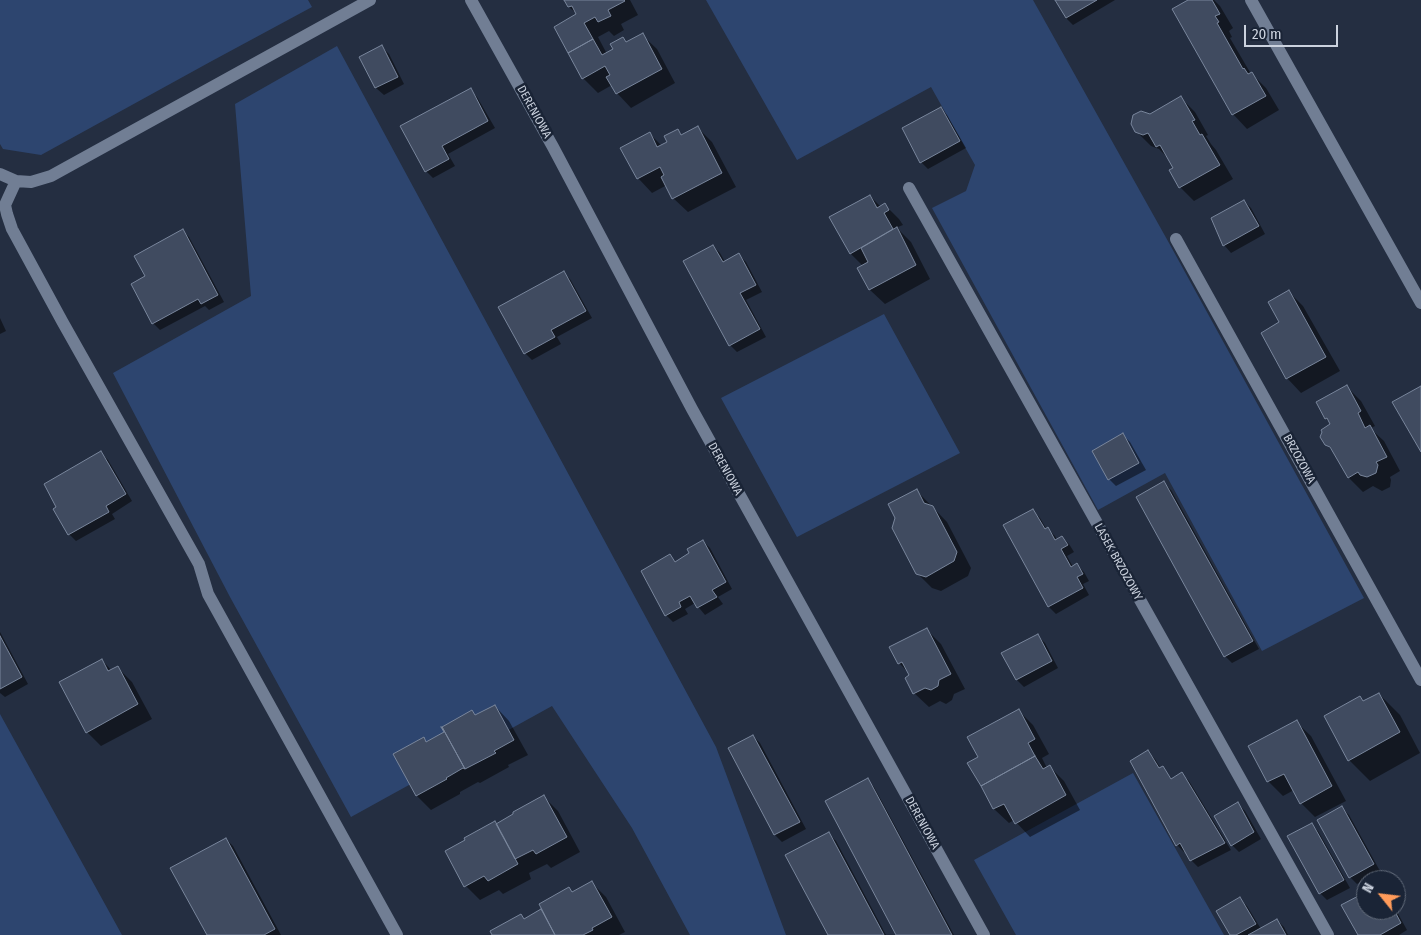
<!DOCTYPE html>
<html>
<head>
<meta charset="utf-8">
<style>
	body { margin:0 }
	#map { position:relative; width:1421px; height:935px; overflow:hidden; background:#242e41; font-family:"Fira Sans Condensed",sans-serif }
	canvas { display:block }
	.north { position:absolute; left:1356px; top:870px; width:50px; height:50px; box-sizing:border-box; background:#1a2436; border:1px solid #616a79; border-radius:50%; rotate:299deg; font-size:14px; font-weight:700; line-height:20px; text-align:center; color:#cbd2de }
	.north::after { content:''; display:block; margin:auto; width:18px; height:22px; background:#ff9b5a; clip-path:polygon(50% 0,100% 100%,50% 72%,0 100%) }
	.scale { position:absolute; left:1244px; top:25px; width:94px; height:22px; box-sizing:border-box; border:2px solid #cbd2de; border-top:0; padding-left:6px; font-size:15px; line-height:18px; white-space:nowrap; color:#cbd2de; -webkit-text-stroke:4px #1a2436; paint-order:stroke }
</style>
</head>
<body>
<div id="map">
<canvas width="1421" height="935"></canvas>
<div class="north">N</div>
<div class="scale">20 m</div>
</div>
<script>
const ctx = document.querySelector('canvas').getContext('2d');
ctx.lineJoin = 'round';
function fillPath(path, color) { ctx.fillStyle = color; ctx.fill(path, 'evenodd'); }
const poly = rows => new Path2D(rows.map(r => 'M' + r).join(''));
function strokePath(path, color, width, dash) { ctx.strokeStyle = color; ctx.lineWidth = width; ctx.lineCap = dash ? 'butt' : 'round'; ctx.setLineDash(dash || []); ctx.stroke(path); }
function label(font, color, halo, rows, align = 'center') {
  ctx.font = font + ' "Fira Sans Condensed",sans-serif'; ctx.lineWidth = 5; ctx.setLineDash([]); ctx.textBaseline = 'middle'; ctx.strokeStyle = halo; ctx.fillStyle = color; for (const [text, x, y, turn = 0] of rows) {
    ctx.save(); ctx.translate(x, y); ctx.rotate((+turn || 0) * Math.PI / 180); ctx.textAlign = isNaN(turn) ? turn : align; if (halo) ctx.strokeText(text, 0, 0); ctx.fillText(text, 0, 0); ctx.restore();
  }
}
const green = poly([
	[0,0,308,0,312,7,210,62,41,155,3,149,0,144],
	[706,0,1033,0,1169,243,1364,598,1262,651,1165,473,1098,510,932,208,966,191,975,165,931,87,797,160],
	[337,46,716,747,786,935,690,935,632,828,552,706,351,817,230,597,113,373,251,296,235,104],
	[884,314,960,453,797,537,721,398],
	[0,714,122,935,0,935],
	[1133,773,1224,935,1016,935,974,860]
]);
const shadow = poly([
	[566,0,630,0,638,15,621,24,624,30,614,36,609,31,598,37,607,54,615,50,622,38,627,43,642,35,657,49,675,83,631,108,617,93,612,85,598,93,583,78,556,27,578,15,569,7],
	[1056,0,1115,0,1073,25,1066,18],
	[1190,0,1214,0,1220,6,1233,28,1229,31,1232,37,1230,38,1251,74,1252,74,1266,88,1279,110,1247,129,1233,114],
	[382,47,389,54,404,84,384,95,376,88,361,58],
	[470,90,477,97,495,128,448,154,455,166,433,178,426,171],
	[1181,98,1195,112,1208,135,1206,136,1211,144,1216,150,1233,179,1194,201,1180,187,1175,168,1170,160,1159,149,1151,146,1136,131,1150,115],
	[940,108,947,115,966,148,928,169,921,162],
	[697,127,712,142,736,187,688,212,673,198,667,185,652,193,638,178,650,134,662,146,669,143,678,131,682,135],
	[870,196,881,207,885,205,899,219,903,225,898,227,900,231,911,242,930,279,885,304,870,290,859,268,863,266,851,254],
	[1244,201,1251,208,1265,234,1231,253,1225,246,1212,219],
	[182,230,189,237,224,302,209,310,205,306,160,330,153,323,147,277],
	[713,246,720,253,725,262,739,255,746,262,762,292,746,300,766,337,737,352,730,345],
	[563,272,570,279,592,318,557,337,561,344,532,360,525,353],
	[1289,292,1303,306,1340,371,1301,393,1287,378,1281,323],
	[0,318,6,331,0,334],
	[1347,387,1361,401,1375,426,1371,428,1372,430,1384,441,1400,471,1390,477,1391,480,1390,487,1382,491,1373,486,1363,492,1349,478,1336,454,1326,444,1331,424,1326,418],
	[1123,435,1130,442,1146,470,1116,486,1109,479],
	[101,453,108,460,132,501,112,514,115,519,76,541,69,534],
	[1164,483,1171,490,1259,649,1232,663,1225,656,1138,498],
	[916,490,947,522,971,568,968,576,941,591,932,588,917,573,896,518],
	[1033,511,1040,518,1047,530,1048,529,1055,536,1057,540,1062,537,1069,544,1074,552,1067,556,1073,567,1077,565,1084,572,1089,581,1083,584,1089,595,1056,614,1049,607,1005,526],
	[703,541,710,548,732,589,718,597,723,604,705,615,695,603,685,609,688,614,673,622,666,615,670,556,676,562,691,554],
	[926,629,941,644,965,689,954,694,952,700,946,704,940,701,929,707,914,693,911,675,899,663],
	[0,632,28,684,5,697,0,693],
	[1038,636,1045,643,1058,668,1024,687,1017,680,1003,654],
	[102,660,112,671,117,667,132,682,152,719,101,746,87,732],
	[1379,694,1400,715,1420,753,1370,781,1349,760,1360,697,1365,702],
	[495,706,509,721,528,755,508,765,509,767,480,783,478,782,460,792,460,794,431,810,417,796,394,755,423,738,427,743,446,733,472,712,476,716],
	[1018,710,1033,725,1049,754,1042,758,1047,768,1050,767,1064,781,1080,810,1030,837,1014,820,1009,823,994,809,969,763,979,758],
	[1296,722,1311,736,1346,801,1315,817,1301,803,1294,790,1283,796,1268,781],
	[753,736,760,743,806,829,782,842,775,835,729,748],
	[1148,752,1155,759,1161,769,1163,768,1172,779,1182,774,1189,781,1231,850,1198,867,1191,860,1186,851,1184,852,1177,845],
	[867,780,874,787,954,935,898,935],
	[543,796,558,811,580,852,551,868,547,864,529,873,531,879,503,894,499,890,480,900,466,886,496,825],
	[1238,804,1245,811,1261,839,1239,852,1232,845,1216,817],
	[1342,808,1349,815,1380,871,1357,884,1350,877],
	[1311,824,1318,831,1350,888,1327,900,1320,893],
	[829,834,836,841,886,935,829,935],
	[226,839,233,846,281,935,209,935],
	[592,883,606,897,625,932,619,935,494,935,521,915,525,920,543,910,569,889,573,893],
	[1366,893,1366,910,1396,910,1407,930,1399,935,1359,935],
	[1240,899,1247,906,1261,929,1277,920,1284,927,1288,935,1231,935]
]);
const building = poly([
	[564,0,624,0,625,1,608,10,611,16,598,22,595,17,584,23,593,39,568,53,554,27,576,14,572,6,568,7,564,0],
	[1055,0,1097,0,1066,18,1055,0],
	[1188,0,1212,0,1220,14,1215,16,1219,22,1217,23,1243,69,1244,68,1248,74,1252,72,1266,96,1232,115,1172,9,1188,0],
	[643,33,662,69,616,94,606,77,610,75,605,66,582,79,568,53,593,39,602,55,613,49,610,44,623,37,626,42,643,33],
	[382,45,398,77,375,88,359,57,382,45],
	[471,88,488,121,442,146,449,159,425,172,400,126,471,88],
	[1181,96,1195,120,1192,121,1200,135,1202,134,1220,165,1179,188,1169,170,1173,168,1160,145,1156,147,1148,133,1143,135,1135,132,1131,124,1133,115,1141,111,1150,114,1181,96],
	[941,107,960,141,920,163,902,128,941,107],
	[698,126,722,173,672,199,661,177,664,175,660,167,637,179,620,148,650,132,657,147,667,142,664,136,678,129,681,135,698,126],
	[870,195,877,208,885,203,889,210,884,213,893,229,850,254,829,217,870,195],
	[1244,200,1259,226,1223,246,1211,218,1244,200],
	[897,227,916,265,869,290,857,268,868,262,861,248,897,227],
	[183,229,218,295,201,304,198,299,152,324,131,284,145,276,134,256,183,229],
	[713,245,723,262,739,253,756,285,740,293,760,329,729,346,683,261,713,245],
	[564,271,586,311,551,330,555,337,524,354,498,307,564,271],
	[1289,290,1326,357,1286,379,1261,333,1279,322,1268,302,1289,290],
	[1347,385,1361,411,1358,413,1365,428,1370,425,1387,457,1376,462,1378,465,1376,473,1367,477,1360,475,1358,472,1348,478,1330,447,1325,445,1320,437,1322,432,1321,430,1330,424,1327,418,1325,419,1316,402,1347,385],
	[1421,386,1421,452,1392,402,1421,386],
	[1123,433,1139,463,1108,480,1092,451,1123,433],
	[101,451,126,494,106,506,109,512,68,535,53,509,56,507,44,484,101,451],
	[1164,481,1253,641,1224,657,1136,497,1164,481],
	[917,489,924,503,933,506,957,552,954,561,926,577,916,574,892,528,895,518,888,504,917,489],
	[1033,509,1045,529,1048,527,1055,540,1062,536,1068,545,1061,549,1071,567,1077,563,1083,574,1077,577,1083,588,1048,607,1003,525,1033,509],
	[703,540,726,582,712,590,717,597,697,608,690,596,679,602,681,607,665,616,641,571,670,554,675,562,689,553,687,549,703,540],
	[927,628,951,674,939,680,938,686,931,690,925,688,913,694,905,678,909,675,902,662,898,664,889,647,927,628],
	[1038,634,1052,661,1016,680,1001,653,1038,634],
	[0,636,22,677,0,689,0,636],
	[102,659,108,671,118,666,138,704,86,733,59,682,102,659],
	[1379,693,1400,732,1348,761,1324,716,1360,696,1363,701,1379,693],
	[495,705,514,740,494,751,496,753,465,769,442,727,472,710,475,715,495,705],
	[1019,709,1035,739,1028,743,1035,756,981,786,967,763,978,757,967,737,1019,709],
	[1297,720,1332,786,1300,804,1284,774,1267,782,1248,746,1297,720],
	[441,727,442,727,465,769,463,768,446,778,447,779,416,796,393,754,424,737,426,742,444,732,441,727],
	[753,735,800,822,774,835,728,748,753,735],
	[1148,750,1159,768,1163,766,1171,779,1182,772,1225,843,1190,861,1180,843,1176,846,1130,761,1148,750],
	[1035,756,1043,769,1050,765,1066,795,1015,824,1004,804,993,809,981,786,1035,756],
	[868,778,952,935,896,935,825,801,868,778],
	[544,795,567,837,536,854,533,850,515,859,496,824,513,814,513,812,544,795],
	[1238,802,1254,832,1231,846,1214,816,1238,802],
	[1342,806,1374,864,1349,878,1317,820,1342,806],
	[495,821,518,864,488,881,484,876,464,887,445,851,465,840,464,838,495,821],
	[1312,823,1344,880,1319,894,1287,836,1312,823],
	[829,832,884,935,828,935,785,855,829,832],
	[226,838,275,929,264,935,207,935,170,868,226,838],
	[592,881,612,917,592,928,593,930,583,935,555,935,539,904,569,887,572,892,592,881],
	[1366,892,1366,910,1394,910,1401,923,1380,935,1358,935,1341,905,1366,892],
	[1240,897,1256,924,1236,935,1230,935,1216,911,1240,897],
	[541,909,555,935,492,935,490,931,521,914,524,919,541,909],
	[1277,919,1286,935,1248,935,1277,919]
]);
const minor = poly([
	[471,0,553,147,692,409,984,935],
	[1251,0,1421,303],
	[0,174,16,181,31,182,51,176,370,0],
	[16,181,5,205,7,214,12,229,62,321,199,564,208,594,397,935],
	[909,188,1328,935],
	[1176,239,1421,680]
]);
const streetNames = [
	["DERENIOWA",534,112,61],
	["BRZOZOWA",1299,459,61],
	["DERENIOWA",725,469,61],
	["LASEK BRZOZOWY",1118,562,61],
	["DERENIOWA",922,823,61]
];
fillPath(green, '#2d456f');
fillPath(shadow, '#0007');
fillPath(building, '#404b60');
strokePath(building, '#79869c', 1);
strokePath(minor, '#717e94', 12);
label('12px', '#cbd2de', '#1a2436', streetNames);
</script>
</body>
</html>
